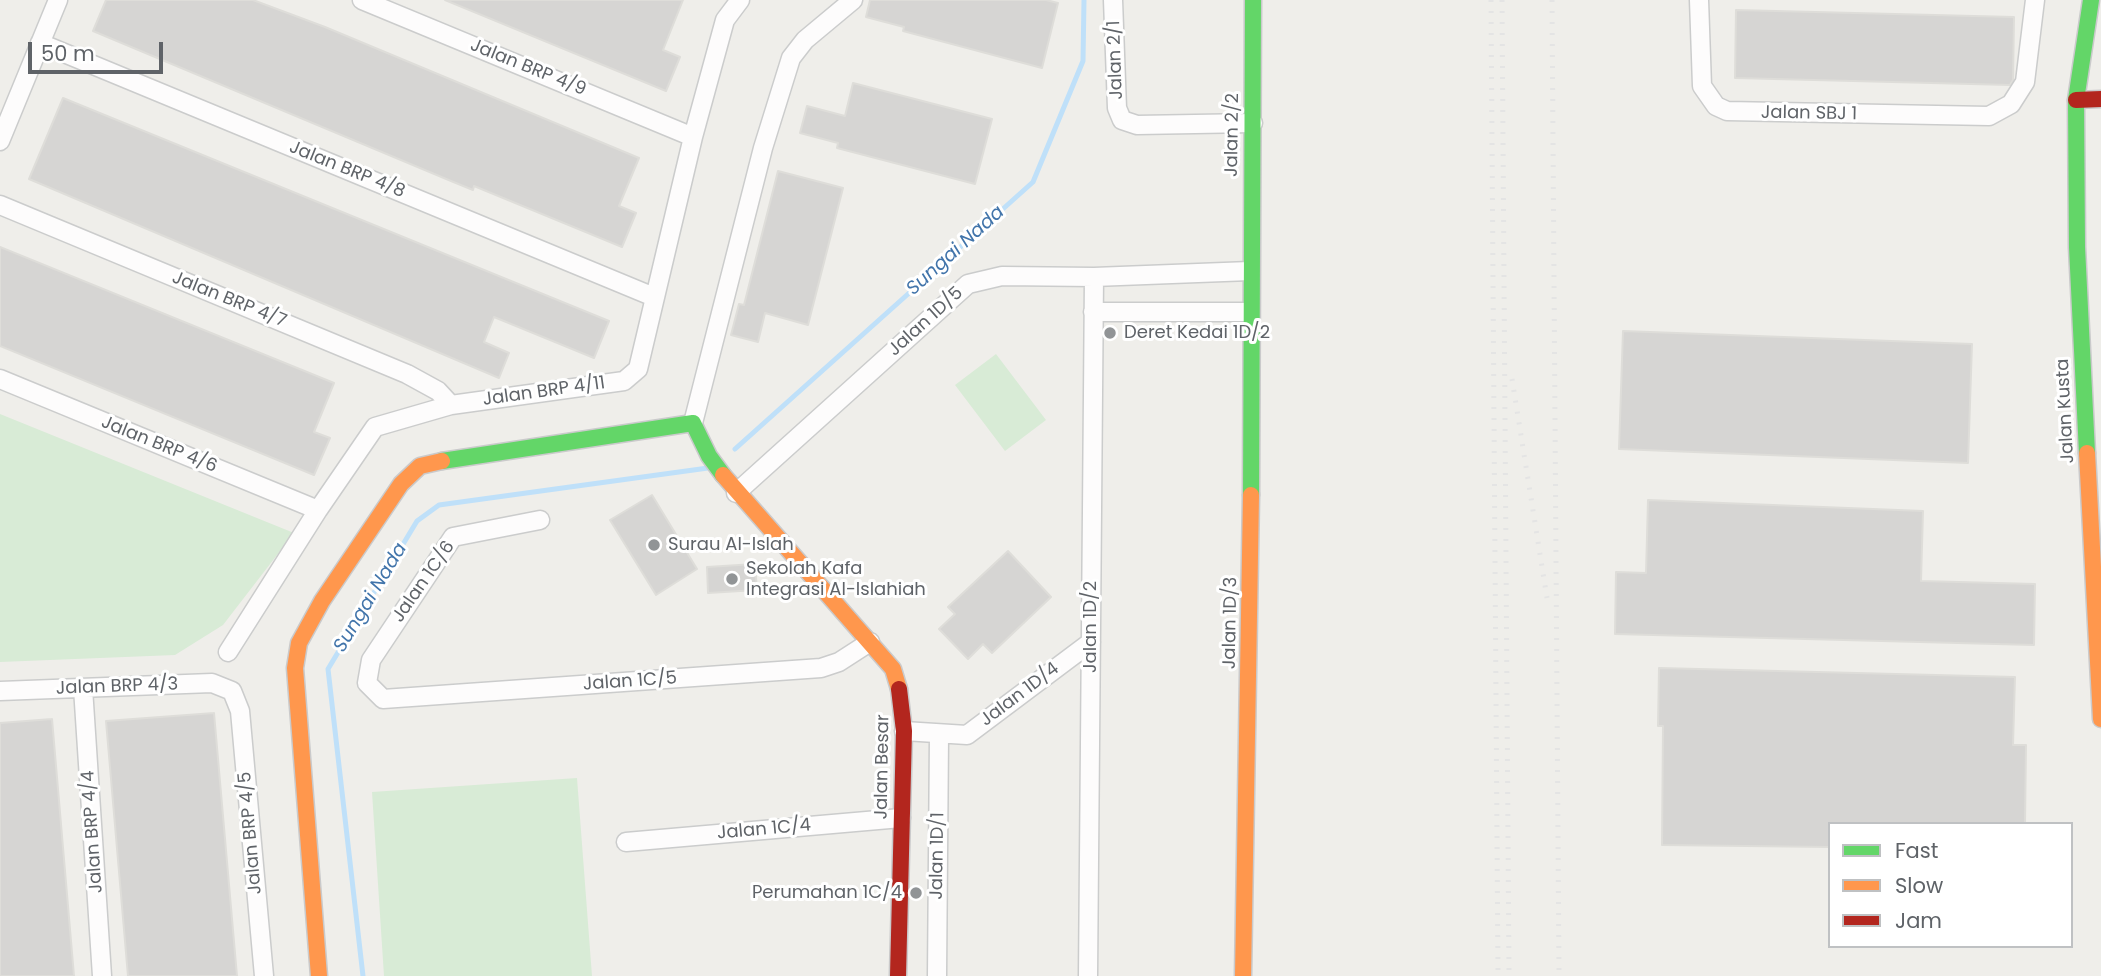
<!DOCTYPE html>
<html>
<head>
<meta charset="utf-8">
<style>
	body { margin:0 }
	#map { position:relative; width:2101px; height:976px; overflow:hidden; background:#efeeea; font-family:Poppins,sans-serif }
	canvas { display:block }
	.legend { position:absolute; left:1828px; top:822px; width:245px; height:126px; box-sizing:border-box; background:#fff; border:2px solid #bfc1c3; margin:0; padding:9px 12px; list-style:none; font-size:21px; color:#5f6368 }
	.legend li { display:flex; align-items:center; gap:14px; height:35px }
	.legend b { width:35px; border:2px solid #bfc1c3 }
	.scale { position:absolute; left:28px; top:42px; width:135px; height:32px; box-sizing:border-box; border:4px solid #5f6368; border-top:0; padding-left:9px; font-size:21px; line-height:24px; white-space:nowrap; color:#5f6368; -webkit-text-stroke:5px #fff; paint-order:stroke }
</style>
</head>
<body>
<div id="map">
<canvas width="2101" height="976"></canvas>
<ul class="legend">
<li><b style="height:9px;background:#63d668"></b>Fast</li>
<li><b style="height:9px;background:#ff974d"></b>Slow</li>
<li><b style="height:9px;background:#b3261e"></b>Jam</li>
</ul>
<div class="scale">50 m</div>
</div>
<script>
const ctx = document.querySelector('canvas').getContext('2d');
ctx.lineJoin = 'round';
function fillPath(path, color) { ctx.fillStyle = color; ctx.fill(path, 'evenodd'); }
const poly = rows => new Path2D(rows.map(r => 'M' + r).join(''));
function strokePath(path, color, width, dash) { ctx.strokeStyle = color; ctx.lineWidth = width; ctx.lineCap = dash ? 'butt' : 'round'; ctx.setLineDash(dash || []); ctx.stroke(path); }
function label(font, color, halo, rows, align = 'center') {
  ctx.font = font + ' Poppins,sans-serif'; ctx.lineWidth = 6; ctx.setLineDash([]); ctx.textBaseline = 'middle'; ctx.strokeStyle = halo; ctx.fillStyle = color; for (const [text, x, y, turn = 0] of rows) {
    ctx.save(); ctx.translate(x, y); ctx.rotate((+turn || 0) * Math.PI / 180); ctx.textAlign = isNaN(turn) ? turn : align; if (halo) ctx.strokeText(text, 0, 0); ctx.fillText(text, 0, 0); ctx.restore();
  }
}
const green = poly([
	[996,354,1046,420,1005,451,955,385],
	[0,414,294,533,223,625,175,655,0,662],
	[577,778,592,976,384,976,372,792]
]);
const stream = poly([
	[735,449,1033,182,1083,61,1084,0],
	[363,976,328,669,417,521,439,505,708,468]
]);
const building = poly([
	[106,0,253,0,325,27,639,158,619,206,636,213,622,247,474,186,473,190,451,181,93,31,106,0],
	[445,0,683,0,663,50,680,57,666,91,445,0],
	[870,0,1046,0,1058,3,1042,68,903,31,904,27,866,17,870,0],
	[1736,10,2014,17,2013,80,2010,85,1735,78,1736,10],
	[853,83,992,119,975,184,837,148,838,143,800,133,807,106,845,116,853,83],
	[63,98,609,321,594,358,494,317,484,342,509,353,499,378,29,179,63,98],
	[778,171,843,188,808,325,765,313,758,342,731,335,739,304,744,305,778,171],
	[0,247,334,383,314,432,330,438,314,475,0,346,0,247],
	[1623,331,1972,344,1968,463,1619,449,1623,331],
	[652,495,697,569,656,595,610,520,652,495],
	[1648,500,1923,511,1921,581,2035,584,2034,645,1615,634,1616,572,1646,573,1648,500],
	[1008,551,1051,597,992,653,983,644,968,659,939,629,955,614,948,607,1008,551],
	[755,564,757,590,708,593,707,567,755,564],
	[1659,668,2015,677,2013,745,2026,745,2025,824,1830,824,1830,847,1662,845,1663,726,1658,726,1659,668],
	[214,713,237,976,128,976,106,721,214,713],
	[52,719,74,976,0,976,0,723,52,719]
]);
const street = poly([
	[362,0,693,137],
	[1113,0,1117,108,1122,120,1137,125,1253,123],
	[1699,0,1702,86,1716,106,1727,111,1989,116,2011,104,2025,82,2035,0],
	[40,43,654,297],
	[0,141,58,0],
	[0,205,407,374,438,391,451,405],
	[1093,312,1250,312],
	[0,379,318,510],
	[693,423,763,148,791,58,805,40,853,0],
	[736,493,968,284,1002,276,1094,277,1250,271],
	[540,520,453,537,371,660,367,683,383,699,821,668,839,662,870,642],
	[228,652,318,510,375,427,451,405,624,381,638,369,693,137,725,20,740,0],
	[83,688,102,976],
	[0,691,212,683,232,691,240,711,264,976],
	[904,731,967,735,1091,642],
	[626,842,901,818],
	[937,976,939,736],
	[1088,976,1094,277]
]);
const fast = poly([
	[2087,453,2077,247,2076,100,2091,0],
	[442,461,693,423,709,456,723,475],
	[1251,495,1253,0]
]);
const slow = poly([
	[2087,453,2101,719],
	[723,475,893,669,899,689],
	[319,976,295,668,299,643,322,601,401,484,420,466,442,461],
	[1243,976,1251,495]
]);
const jam = poly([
	[2076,100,2101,99],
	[898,976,904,731,899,689]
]);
const rail = poly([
	[1491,0,1498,976],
	[1502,0,1509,976],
	[1552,0,1559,976],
	[1512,379,1547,598]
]);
const markers = [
	[1110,333,7,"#919496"],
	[654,545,7,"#919496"],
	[732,579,7,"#919496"],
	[916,893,7,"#919496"]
];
const streetNames = [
	["Jalan 2/1",1116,60,-92],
	["Jalan BRP 4/9",528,68,22],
	["Jalan SBJ 1",1809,114,1],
	["Jalan 2/2",1233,135,-89],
	["Jalan BRP 4/8",347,170,22],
	["Jalan BRP 4/7",229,300,22],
	["Jalan 1D/5",926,322,-42],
	["Jalan BRP 4/11",544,392,-8],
	["Jalan Kusta",2066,411,-93],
	["Jalan BRP 4/6",159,445,22],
	["Jalan 1C/6",424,582,-55],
	["Jalan 1D/3",1231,623,-89],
	["Jalan 1D/2",1091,627,-90],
	["Jalan 1C/5",630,682,-4],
	["Jalan BRP 4/3",117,687,-2],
	["Jalan 1D/4",1020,695,-37],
	["Jalan Besar",883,767,-89],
	["Jalan 1C/4",764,830,-5],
	["Jalan BRP 4/4",93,832,-94],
	["Jalan BRP 4/5",251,833,-95],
	["Jalan 1D/1",938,856,-89]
];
const poiNames = [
	["Deret Kedai 1D/2",1124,333],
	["Surau Al-Islah",668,545],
	["Sekolah Kafa",746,569],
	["Integrasi Al-Islahiah",746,590],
	["Perumahan 1C/4",902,893,"right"]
];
const waterNames = [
	["Sungai Nada",956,251,-42],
	["Sungai Nada",371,598,-59]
];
fillPath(green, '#d8ebd6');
strokePath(stream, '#bfe0f9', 5);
fillPath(building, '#d6d5d3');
strokePath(building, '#deddd9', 2);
strokePath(street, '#cbcccc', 21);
strokePath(fast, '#cacacb', 19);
strokePath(slow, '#cacacb', 19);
strokePath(jam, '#cacacb', 19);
strokePath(street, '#fdfcfc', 18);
strokePath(fast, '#63d668', 16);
strokePath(slow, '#ff974d', 16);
strokePath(jam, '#b3261e', 16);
strokePath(rail, '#e4e4e4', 5, [2, 9]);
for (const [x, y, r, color] of markers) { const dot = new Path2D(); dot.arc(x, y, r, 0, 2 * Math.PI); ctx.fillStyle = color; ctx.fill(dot); strokePath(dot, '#fff', 2.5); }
label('18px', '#5f6368', '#fff', streetNames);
label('18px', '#5f6368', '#fff', poiNames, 'left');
label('italic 19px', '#4174aa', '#fff', waterNames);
</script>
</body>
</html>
